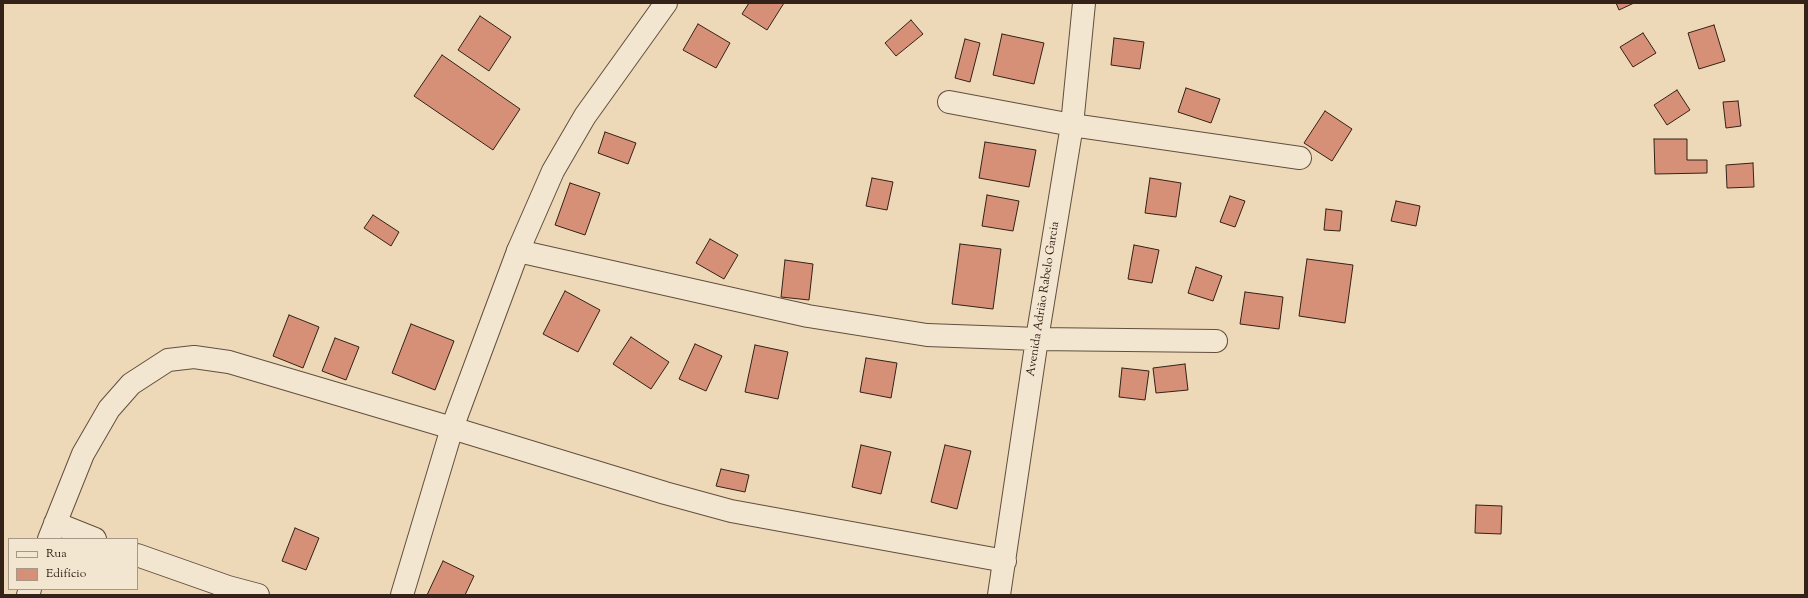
<!DOCTYPE html>
<html>
<head>
<meta charset="utf-8">
<style>
	body { margin:0 }
	#map { position:relative; width:1808px; height:598px; overflow:hidden; background:#edd8b7; font-family:"Sorts Mill Goudy",serif }
	canvas { display:block }
	.frame { position:absolute; inset:0; border:4px solid #342117; pointer-events:none }
	.legend { position:absolute; left:8px; top:538px; width:130px; height:52px; box-sizing:border-box; background:#f3e6d0; border:1px solid #a79786; margin:0; padding:5px 7px; list-style:none; font-size:12px; color:#342117 }
	.legend li { display:flex; align-items:center; gap:8px; height:20px }
	.legend b { width:20px; border:1px solid #a79786 }
</style>
</head>
<body>
<div id="map">
<canvas width="1808" height="598"></canvas>
<div class="frame"></div>
<ul class="legend">
<li><b style="height:5px;background:#f3e6d0"></b>Rua</li>
<li><b style="height:11px;background:#d59077"></b>Edifício</li>
</ul>
</div>
<script>
const ctx = document.querySelector('canvas').getContext('2d');
ctx.lineJoin = 'round';
function fillPath(path, color) { ctx.fillStyle = color; ctx.fill(path, 'evenodd'); }
const poly = rows => new Path2D(rows.map(r => 'M' + r).join(''));
function strokePath(path, color, width, dash) { ctx.strokeStyle = color; ctx.lineWidth = width; ctx.lineCap = dash ? 'butt' : 'round'; ctx.setLineDash(dash || []); ctx.stroke(path); }
function label(font, color, halo, rows, align = 'center') {
  ctx.font = font + ' "Sorts Mill Goudy",serif'; ctx.lineWidth = 3; ctx.setLineDash([]); ctx.textBaseline = 'middle'; ctx.strokeStyle = halo; ctx.fillStyle = color; for (const [text, x, y, turn = 0] of rows) {
    ctx.save(); ctx.translate(x, y); ctx.rotate((+turn || 0) * Math.PI / 180); ctx.textAlign = isNaN(turn) ? turn : align; if (halo) ctx.strokeText(text, 0, 0); ctx.fillText(text, 0, 0); ctx.restore();
  }
}
const building = poly([
	[749,3,784,3,767,30,742,14,749,3],
	[1616,3,1634,3,1619,10,1616,3],
	[480,16,511,37,489,71,458,50,480,16],
	[911,20,923,34,896,56,885,43,911,20],
	[698,24,730,43,716,68,683,50,698,24],
	[1714,25,1725,61,1699,69,1688,33,1714,25],
	[1643,33,1656,53,1633,67,1620,47,1643,33],
	[1002,34,1044,43,1034,84,993,75,1002,34],
	[1114,38,1144,42,1140,69,1111,65,1114,38],
	[965,39,980,43,970,82,955,78,965,39],
	[442,55,520,109,493,150,414,96,442,55],
	[1186,88,1220,99,1211,123,1178,112,1186,88],
	[1677,90,1690,110,1667,125,1654,105,1677,90],
	[1738,101,1741,126,1726,128,1723,102,1738,101],
	[1325,111,1352,129,1332,161,1304,143,1325,111],
	[605,132,636,143,628,164,598,153,605,132],
	[1654,139,1687,139,1687,160,1707,160,1707,173,1655,174,1654,139],
	[985,142,1036,150,1029,187,979,178,985,142],
	[1753,163,1754,187,1727,188,1726,165,1753,163],
	[872,178,893,182,887,210,866,206,872,178],
	[1150,178,1181,183,1176,217,1145,213,1150,178],
	[570,183,600,193,585,235,555,225,570,183],
	[987,195,1019,201,1013,231,982,226,987,195],
	[1230,196,1245,201,1235,227,1220,222,1230,196],
	[1396,201,1420,206,1416,226,1391,221,1396,201],
	[1326,209,1342,211,1340,231,1324,230,1326,209],
	[373,215,399,232,391,246,364,228,373,215],
	[710,239,738,255,724,279,696,263,710,239],
	[960,244,1001,249,993,309,952,304,960,244],
	[1134,245,1159,250,1152,283,1128,279,1134,245],
	[1307,259,1353,265,1345,323,1299,316,1307,259],
	[785,260,813,264,809,300,781,297,785,260],
	[1196,267,1222,276,1213,301,1188,293,1196,267],
	[565,291,600,310,578,352,543,334,565,291],
	[1245,292,1283,297,1279,329,1240,324,1245,292],
	[289,315,319,327,303,368,273,356,289,315],
	[411,324,454,341,435,390,392,373,411,324],
	[631,337,669,362,651,389,613,364,631,337],
	[335,338,359,347,346,380,322,371,335,338],
	[695,344,722,356,706,391,679,379,695,344],
	[755,345,788,352,778,399,745,392,755,345],
	[866,358,897,363,891,398,860,392,866,358],
	[1185,364,1188,390,1156,393,1153,368,1185,364],
	[1122,368,1149,371,1145,400,1119,397,1122,368],
	[861,445,891,452,881,494,852,487,861,445],
	[945,445,971,451,957,509,931,502,945,445],
	[721,469,749,475,745,492,716,486,721,469],
	[1476,505,1502,506,1501,534,1475,533,1476,505],
	[295,528,319,538,306,570,282,561,295,528],
	[443,561,474,576,465,595,427,595,443,561]
]);
const minor = poly([
	[949,102,1072,125,1300,158],
	[518,251,808,316,927,335,1037,339,1216,341],
	[55,523,95,539],
	[49,539,83,454,109,409,131,384,168,360,194,357,229,362,452,428,665,493,731,511,1005,561],
	[137,555,228,587,258,595],
	[28,595,30,589],
	[999,595,1037,339,1072,125,1084,3]
]);
const tertiary = poly([
	[402,595,452,428,518,251,553,171,585,116,666,3]
]);
const streetNames = [
	["Avenida Adrião Rabelo Garcia",1044,299,-81]
];
fillPath(building, '#d59077');
strokePath(building, '#342117', 1);
strokePath(minor, '#624f3f', 24);
strokePath(tertiary, '#624f3f', 24);
strokePath(minor, '#f3e6d0', 22);
strokePath(tertiary, '#f3e6d0', 22);
label('12px', '#342117', '#f3e6d0', streetNames);
</script>
</body>
</html>
